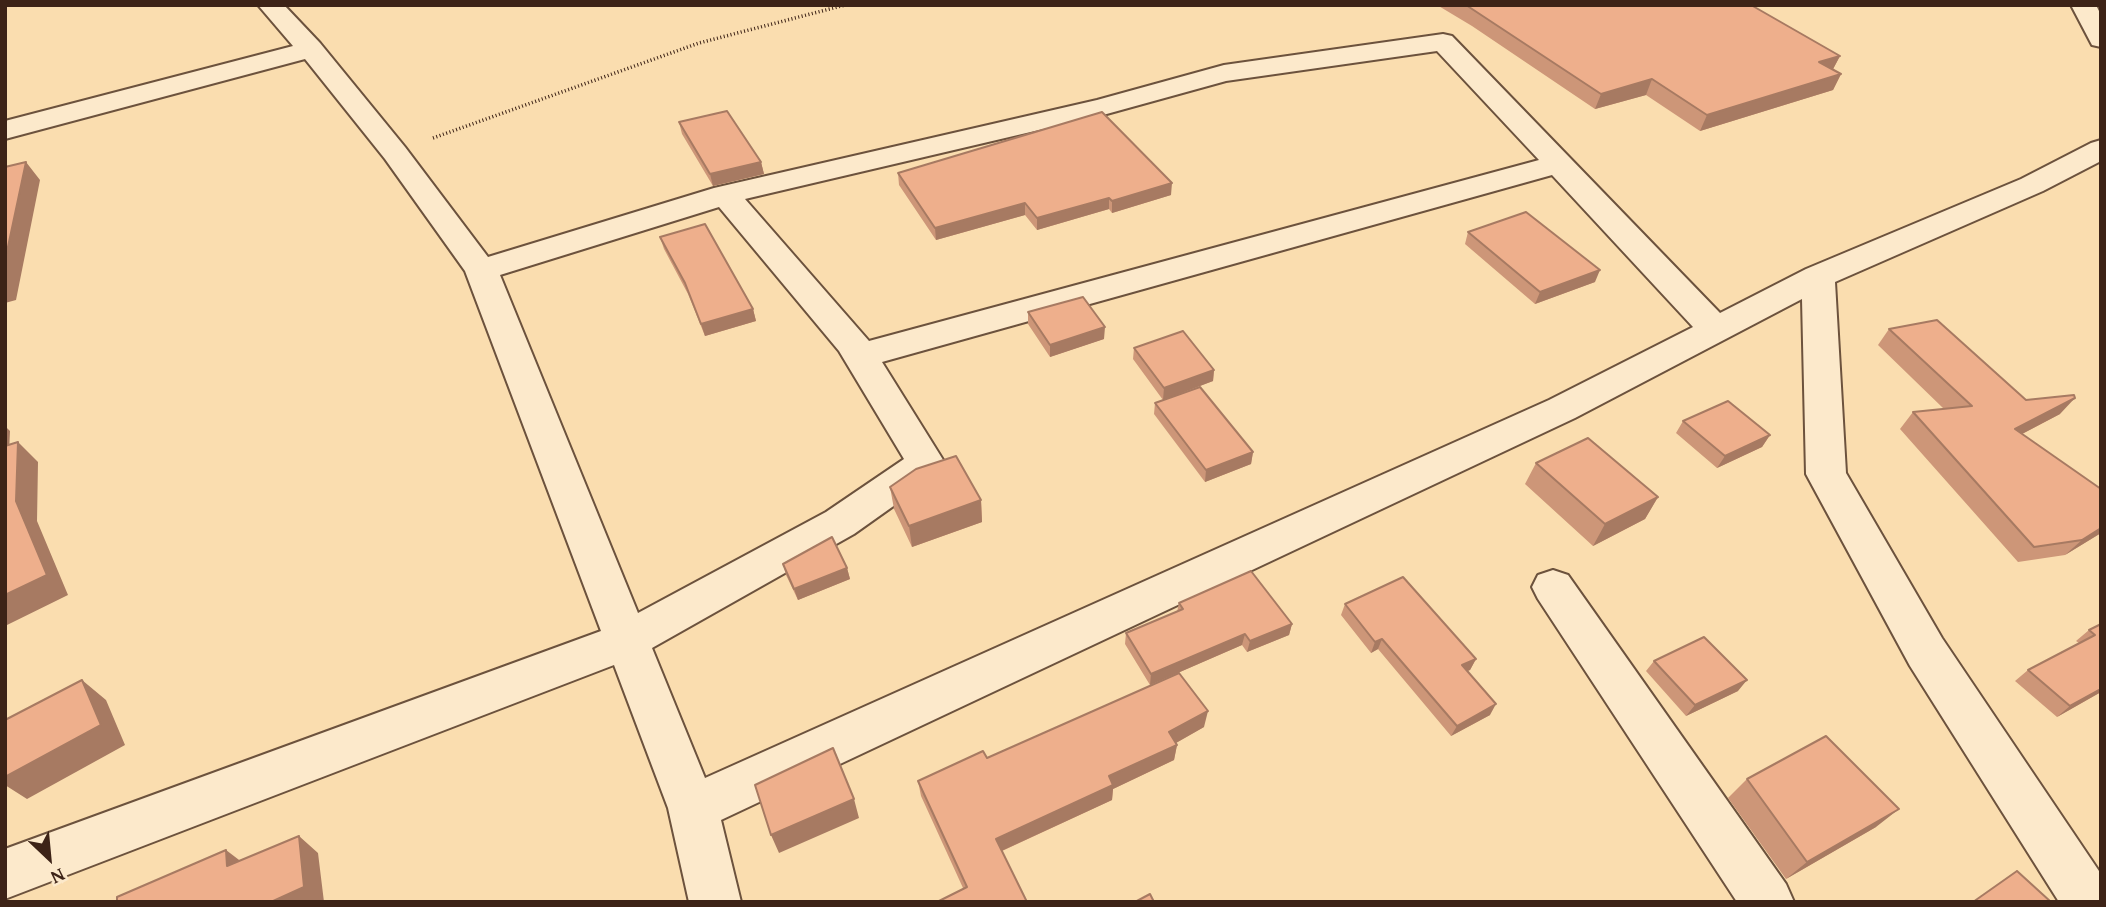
<!DOCTYPE html>
<html>
<head>
<meta charset="utf-8">
<style>
	body { margin:0 }
	#map { position:relative; width:2106px; height:907px; overflow:hidden; background:#faddaf; font-family:"Gentium Book Plus",serif }
	canvas { display:block }
	.frame { position:absolute; inset:0; border:7px solid #3d2317; pointer-events:none }
	.north { position:absolute; left:14px; top:823px; width:70px; height:70px; -webkit-text-stroke:5px #fce9cb; paint-order:stroke; rotate:154deg; font-size:19px; font-weight:700; line-height:28px; text-align:center; color:#3d2317 }
	.north::after { content:''; display:block; margin:auto; width:24px; height:32px; background:#3d2317; clip-path:polygon(50% 0,100% 100%,50% 72%,0 100%) }
</style>
</head>
<body>
<div id="map">
<canvas width="2106" height="907"></canvas>
<div class="frame"></div>
<div class="north">N</div>
</div>
<script>
const ctx = document.querySelector('canvas').getContext('2d');
ctx.lineJoin = 'round';
const poly = rows => new Path2D(rows.map(r => 'M' + r).join(''));
function strokePath(path, color, width, dash) { ctx.strokeStyle = color; ctx.lineWidth = width; ctx.lineCap = dash ? 'butt' : 'round'; ctx.setLineDash(dash || []); ctx.stroke(path); }
function fillPath(path, color) { ctx.fillStyle = color; ctx.fill(path, 'evenodd'); }
const path = poly([
	[433,138,699,43,845,5]
]);
const minor = poly([
	[258,5,284,5,320,43,405,147,488,257,714,188,1097,100,1224,65,1443,34,1452,36,1720,313,1806,269,2021,179,2091,143,2101,140,2101,161,2043,191,1835,282,1846,473,1942,638,2101,874,2101,902,2059,902,1910,666,1806,474,1802,299,1575,418,721,820,741,902,689,902,668,808,614,665,5,899,5,849,601,631,465,271,385,159,305,59,5,139,5,121,293,46,258,5],
	[1437,51,1539,160,869,341,745,199,1103,115,1226,81,1437,51],
	[1552,175,1693,327,1549,400,705,778,652,648,854,534,940,473,945,463,882,362,1552,175],
	[719,207,839,351,904,459,826,512,638,613,500,275,719,207],
	[2071,5,2096,5,2101,15,2101,47,2092,45,2071,5],
	[1553,570,1568,575,1786,884,1794,902,1737,902,1538,599,1532,587,1538,575,1553,570]
]);
const wall = poly([
	[1437,5,1751,5,1840,56,1833,69,1841,74,1833,90,1700,131,1646,95,1595,109,1472,26],
	[679,122,761,162,764,174,713,186,682,134],
	[898,173,1171,195,1112,213,1109,209,1037,230,1025,215,936,240,899,185],
	[1468,232,1595,282,1535,304,1465,244],
	[660,237,753,309,756,321,705,336,688,294,664,249],
	[1028,312,1104,339,1050,357,1028,324],
	[1889,329,2026,400,2060,414,2022,434,2101,533,2065,555,2018,562,1900,429,1913,412,1944,409,1878,345],
	[1134,348,1214,370,1213,381,1163,400,1133,359],
	[1155,403,1253,452,1251,464,1205,482,1154,414],
	[1683,421,1770,435,1762,447,1717,468,1676,433],
	[1536,463,1658,497,1645,519,1593,546,1525,484],
	[890,487,981,500,982,522,912,547,894,509],
	[783,564,847,568,850,579,798,600,786,575],
	[1179,603,1292,624,1289,635,1247,652,1242,645,1150,685,1125,644,1126,633,1177,612],
	[1345,604,1476,659,1470,670,1467,671,1490,715,1451,736,1378,649,1371,653,1341,615],
	[2101,624,2101,692,2057,717,2015,681,2028,670,2079,643,2076,641,2089,630],
	[1654,661,1738,691,1686,716,1646,671],
	[1204,727,1176,743,1177,745,1174,760,1113,789,1112,800,1002,851,1027,902,963,888,921,796,918,781,987,758],
	[1747,779,1876,827,1786,879,1728,798]
]);
const shadedWall = poly([
	[1840,56,1832,71,1819,62],
	[1841,74,1833,90,1700,131,1707,115],
	[1652,79,1646,95,1595,109,1601,94],
	[26,162,40,180,16,300,5,303,5,261],
	[761,162,764,174,713,186,710,174],
	[1172,183,1171,195,1112,213,1112,201],
	[1109,198,1109,209,1037,230,1037,218],
	[1025,203,1025,215,936,240,935,228],
	[1600,270,1595,282,1535,304,1540,292],
	[753,309,756,321,705,336,701,324],
	[1105,327,1104,339,1050,357,1050,345],
	[1214,370,1213,381,1163,400,1164,388],
	[2075,398,2060,414,2001,445,2015,429],
	[5,426,10,431,8,472,5,469],
	[1770,435,1762,447,1717,468,1725,456],
	[18,442,38,462,37,521,68,595,5,626,5,595,16,501],
	[1253,452,1251,464,1205,482,1206,470],
	[1658,497,1645,519,1593,546,1605,524],
	[981,500,982,522,912,547,909,526],
	[2101,528,2101,533,2065,555,2082,540],
	[847,568,850,579,798,600,794,589],
	[1292,624,1289,635,1247,652,1250,641],
	[1245,634,1242,645,1150,685,1151,674],
	[1382,639,1378,649,1371,653,1375,642],
	[1476,659,1470,670,1456,676,1462,665],
	[82,680,106,700,125,745,27,799,5,785,5,777],
	[1747,680,1738,691,1686,716,1695,705],
	[2101,689,2101,692,2057,717,2070,706],
	[1496,704,1490,715,1451,736,1457,726],
	[1208,711,1204,727,1167,748,1169,732],
	[1177,745,1174,760,1113,789,1112,800,997,853,996,839,1109,776],
	[854,799,859,818,779,853,771,835],
	[1899,809,1876,827,1786,879,1807,862],
	[299,836,318,853,324,902,271,902],
	[226,850,247,866,227,866]
]);
const building = poly([
	[1466,5,1751,5,1840,56,1819,62,1841,74,1707,115,1652,79,1601,94,1466,5],
	[727,111,761,162,710,174,679,122,727,111],
	[1102,112,1172,183,1112,201,1109,198,1037,218,1025,203,935,228,898,173,1102,112],
	[26,162,5,261,5,167,26,162],
	[1526,212,1600,270,1540,292,1468,232,1526,212],
	[705,224,753,309,701,324,685,283,660,237,705,224],
	[1083,297,1105,327,1050,345,1028,312,1083,297],
	[1937,320,2026,400,2074,395,2075,398,2015,429,2101,489,2101,528,2082,540,2034,547,1913,412,1972,406,1889,329,1937,320],
	[1183,331,1214,370,1164,388,1134,348,1183,331],
	[1200,387,1253,452,1206,470,1155,403,1200,387],
	[1728,401,1770,435,1725,456,1683,421,1728,401],
	[1588,438,1658,497,1605,524,1536,463,1588,438],
	[18,442,16,501,47,575,5,595,5,446,18,442],
	[956,456,981,500,909,526,890,487,916,469,956,456],
	[832,537,847,568,794,589,783,564,832,537],
	[1251,571,1292,624,1250,641,1245,634,1151,674,1126,633,1183,609,1179,603,1251,571],
	[1403,577,1476,659,1462,665,1496,704,1457,726,1382,639,1375,642,1345,604,1403,577],
	[2101,624,2101,689,2070,706,2028,670,2095,635,2089,630,2101,624],
	[1704,637,1747,680,1695,705,1654,661,1704,637],
	[1179,673,1208,711,1169,732,1177,745,1109,776,1113,785,996,839,1027,902,937,902,967,887,918,781,983,751,987,758,1179,673],
	[82,680,101,725,5,777,5,720,82,680],
	[1826,736,1899,809,1807,862,1747,779,1826,736],
	[833,748,854,799,771,835,755,785,833,748],
	[299,836,304,887,271,902,117,902,117,897,226,850,227,866,299,836],
	[2017,871,2051,902,1973,902,2017,871],
	[1150,894,1154,902,1135,902,1150,894]
]);
strokePath(minor, '#6c523d', 4);
strokePath(path, '#3d2317', 3.5, [1, 2.5]);
fillPath(minor, '#fce9cb');
fillPath(wall, '#cd9678');
fillPath(shadedWall, '#a77a62');
fillPath(building, '#eeaf8c');
strokePath(building, '#a77a62', 2);
</script>
</body>
</html>
